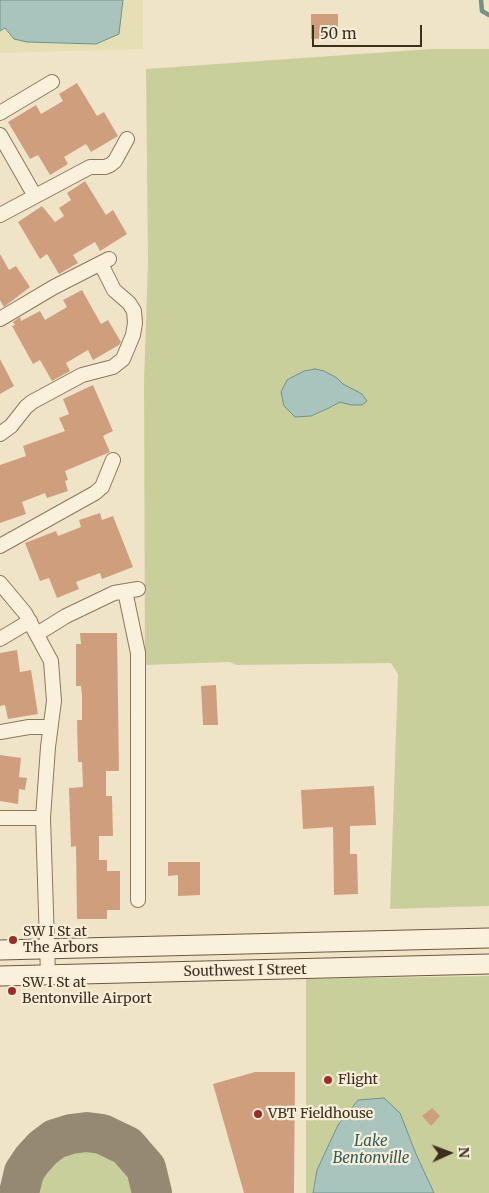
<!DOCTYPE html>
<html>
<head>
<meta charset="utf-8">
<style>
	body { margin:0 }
	#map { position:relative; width:489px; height:1193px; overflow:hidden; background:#f0e4c8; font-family:Merriweather,serif }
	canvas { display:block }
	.north { position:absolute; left:424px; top:1128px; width:50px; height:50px; -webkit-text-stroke:4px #f7eed8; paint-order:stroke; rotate:88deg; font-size:14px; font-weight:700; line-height:20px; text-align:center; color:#3d2e20 }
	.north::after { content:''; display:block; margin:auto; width:18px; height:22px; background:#3d2e20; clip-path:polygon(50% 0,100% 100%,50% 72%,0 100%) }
	.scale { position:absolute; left:312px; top:25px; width:110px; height:22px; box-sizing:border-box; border:2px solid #3d2e20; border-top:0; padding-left:6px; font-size:15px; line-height:18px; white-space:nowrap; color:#3d2e20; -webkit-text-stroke:4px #f7eed8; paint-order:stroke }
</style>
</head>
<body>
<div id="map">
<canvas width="489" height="1193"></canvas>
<div class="north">N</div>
<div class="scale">50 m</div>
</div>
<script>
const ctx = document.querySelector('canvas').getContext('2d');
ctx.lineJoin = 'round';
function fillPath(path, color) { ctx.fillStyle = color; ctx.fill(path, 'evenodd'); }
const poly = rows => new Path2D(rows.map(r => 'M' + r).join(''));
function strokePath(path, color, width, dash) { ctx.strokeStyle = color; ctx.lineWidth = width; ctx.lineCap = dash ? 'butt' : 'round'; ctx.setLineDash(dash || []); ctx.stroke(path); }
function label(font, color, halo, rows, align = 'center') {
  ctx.font = font + ' Merriweather,serif'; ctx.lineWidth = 4.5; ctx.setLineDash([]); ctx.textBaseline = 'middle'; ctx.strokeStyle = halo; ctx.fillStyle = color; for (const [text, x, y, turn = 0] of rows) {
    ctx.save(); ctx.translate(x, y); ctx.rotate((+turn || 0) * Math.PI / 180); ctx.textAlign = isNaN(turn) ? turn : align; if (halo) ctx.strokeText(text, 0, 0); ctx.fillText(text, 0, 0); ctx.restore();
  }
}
const farmland = poly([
	[0,0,143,0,143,49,0,53]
]);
const green = poly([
	[431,49,489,49,489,906,390,909,398,674,391,663,237,665,229,662,145,665,144,382,148,262,146,69],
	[489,976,489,1193,306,1193,306,979],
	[78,1145,95,1145,111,1150,125,1160,136,1176,140,1193,32,1193,37,1174,47,1160,61,1150]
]);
const water = poly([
	[0,0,123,0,119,34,96,44,27,42,14,39,5,28,0,31,0,0],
	[315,369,324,371,337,378,343,384,362,394,367,401,362,405,351,405,340,402,329,408,311,416,295,417,284,406,281,392,287,380,304,371,315,369],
	[384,1098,400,1113,416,1154,434,1193,313,1193,317,1170,338,1125,358,1100,384,1098]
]);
const stream = poly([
	[481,0,482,11,489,15]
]);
const taxiway = poly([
	[19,1193,24,1172,32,1160,43,1148,55,1139,71,1134,87,1132,102,1134,127,1146,146,1168,152,1193]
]);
const building = poly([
	[311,14,338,14,338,38,311,39],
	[77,83,97,116,104,112,118,136,91,152,86,144,64,157,68,164,50,175,38,155,30,159,8,122,36,105,41,114,63,101,59,94],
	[85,181,106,215,113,210,127,234,100,251,95,242,73,255,78,263,59,274,47,254,40,259,18,222,42,206,55,222,64,216,59,208,71,200,67,193],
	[0,254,9,270,16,266,30,287,4,307,0,300],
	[82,290,101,324,108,320,121,342,119,345,93,360,88,350,66,363,70,371,52,381,40,360,33,364,12,326,15,325,13,322,20,317,21,321,40,311,45,320,67,307,63,300],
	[0,359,14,386,0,394],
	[93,385,113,431,103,436,110,452,65,471,68,480,65,481,68,491,47,498,45,493,22,502,26,514,0,523,0,465,26,456,23,446,65,431,59,418,69,414,63,399],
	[100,513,102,520,113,516,133,567,102,579,100,573,76,582,79,589,57,598,49,578,40,581,25,543,56,531,58,536,81,527,79,520],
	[80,633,117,633,119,771,106,771,106,796,112,796,113,836,99,836,99,860,107,860,107,871,120,871,120,910,107,910,107,919,77,919,76,846,71,847,69,788,83,787,82,762,78,762,77,720,82,720,82,695,81,686,76,686,76,644,81,644],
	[17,650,20,672,31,670,38,714,8,719,5,705,0,706,0,653],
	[216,685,218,725,203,725,201,686],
	[0,755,21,758,19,777,27,778,25,790,19,789,18,804,0,801],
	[374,786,376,825,350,826,350,854,357,854,358,894,334,895,333,827,303,829,301,790],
	[168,862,200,862,200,895,178,896,178,875,168,876],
	[255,1072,295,1072,294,1193,244,1193,213,1084],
	[432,1108,440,1116,431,1126,422,1116]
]);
const street = poly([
	[0,113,52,82],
	[0,135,35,196],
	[0,215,90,167,105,167,110,165,115,161,127,139],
	[0,319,54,287,109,259],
	[0,434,11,426,26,407,32,402,82,375,113,367,123,359,133,335,135,323,134,311,129,303,114,290,101,264],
	[0,546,95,493,102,487,113,460],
	[0,583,25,613,51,661,54,701,48,747,43,818,48,975],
	[125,591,138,653,138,900],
	[37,634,66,616,114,593,138,589],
	[0,639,30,621],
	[0,732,29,727,50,727],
	[0,818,43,818]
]);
const secondary = poly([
	[0,950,489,938],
	[0,976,489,964]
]);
const markers = [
	[13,940,5,"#9e2a2b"],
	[12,991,5,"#9e2a2b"],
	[328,1080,5,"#9e2a2b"],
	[258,1114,5,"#9e2a2b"]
];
const poiNames = [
	["SW I St at",23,932],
	["The Arbors",23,948],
	["SW I St at",22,983],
	["Bentonville Airport",22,999],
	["Flight",338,1080],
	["VBT Fieldhouse",268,1114]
];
const streetNames = [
	["Southwest I Street",245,971,-1]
];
const waterNames = [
	["Lake",371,1142],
	["Bentonville",371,1159]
];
fillPath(farmland, '#e6deb5');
fillPath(green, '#c9cf9b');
fillPath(water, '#a9c4bc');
strokePath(water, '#6f938a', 1);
strokePath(stream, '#6f938a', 4.5);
strokePath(taxiway, '#968974', 40);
fillPath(building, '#cf9f7d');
strokePath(street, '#8d765c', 16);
strokePath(secondary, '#6f573f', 21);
strokePath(street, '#faf1dc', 14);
strokePath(secondary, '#faf1dc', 19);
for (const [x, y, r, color] of markers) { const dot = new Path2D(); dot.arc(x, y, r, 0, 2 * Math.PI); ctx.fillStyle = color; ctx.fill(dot); strokePath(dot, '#f7eed8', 2); }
label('14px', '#3d2e20', '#f7eed8', poiNames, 'left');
label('14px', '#3d2e20', '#f7eed8', streetNames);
label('italic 15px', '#2f5d5a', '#f7eed8', waterNames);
</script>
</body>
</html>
